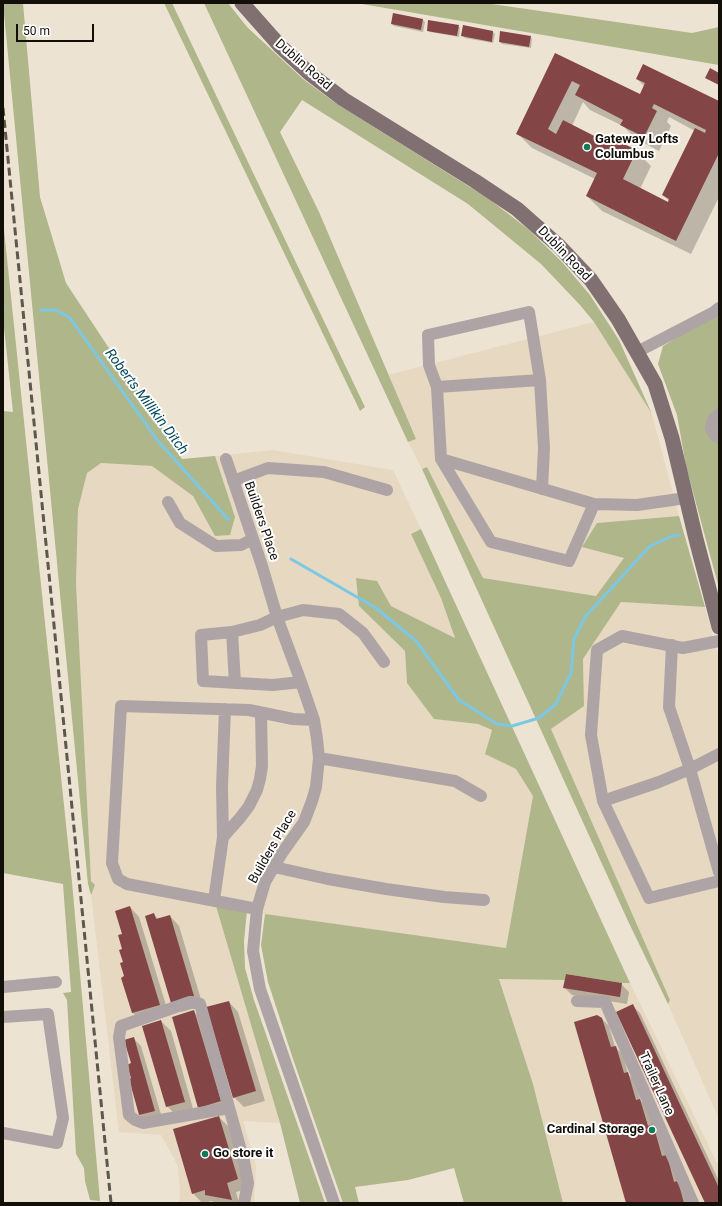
<!DOCTYPE html>
<html>
<head>
<meta charset="utf-8">
<style>
	body { margin:0 }
	#map { position:relative; width:722px; height:1206px; overflow:hidden; background:#ede3d3; font-family:Roboto,sans-serif }
	canvas { display:block }
	.frame { position:absolute; inset:0; border:4px solid #120f09; pointer-events:none }
	.scale { position:absolute; left:16px; top:24px; width:78px; height:18px; box-sizing:border-box; border:2px solid #120f09; border-top:0; padding-left:5px; font-size:12px; line-height:14px; white-space:nowrap; color:#120f09; -webkit-text-stroke:3px #fff; paint-order:stroke }
</style>
</head>
<body>
<div id="map">
<canvas width="722" height="1206"></canvas>
<div class="frame"></div>
<div class="scale">50 m</div>
</div>
<script>
const ctx = document.querySelector('canvas').getContext('2d');
ctx.lineJoin = 'round';
function fillPath(path, color) { ctx.fillStyle = color; ctx.fill(path, 'evenodd'); }
const poly = rows => new Path2D(rows.map(r => 'M' + r).join(''));
function strokePath(path, color, width, dash) { ctx.strokeStyle = color; ctx.lineWidth = width; ctx.lineCap = dash ? 'butt' : 'round'; ctx.setLineDash(dash || []); ctx.stroke(path); }
function label(font, color, halo, rows, align = 'center') {
  ctx.font = font + ' Roboto,sans-serif'; ctx.lineWidth = 4; ctx.setLineDash([]); ctx.textBaseline = 'middle'; ctx.strokeStyle = halo; ctx.fillStyle = color; for (const [text, x, y, turn = 0] of rows) {
    ctx.save(); ctx.translate(x, y); ctx.rotate((+turn || 0) * Math.PI / 180); ctx.textAlign = isNaN(turn) ? turn : align; if (halo) ctx.strokeText(text, 0, 0); ctx.fillText(text, 0, 0); ctx.restore();
  }
}
const built = poly([
	[594,322,652,414,679,516,597,523,624,558,596,596,483,578,427,467,422,469,408,442,415,439,388,375],
	[273,450,393,470,421,529,411,534,441,598,455,638,391,606,377,581,359,606,405,651,407,683,434,719,478,724,492,730,485,754,516,769,533,796,506,948,276,916,216,906,280,1123,243,1121,256,1166,254,1203,179,1203,180,1194,178,1166,161,1135,119,1132,91,895,95,885,91,881,76,583,78,509,87,473,100,463,152,466,193,496,215,536,235,517,215,456],
	[621,602,705,607,719,659,719,1119,668,1004,670,1000,551,729,584,705,583,659],
	[566,974,622,983,630,983,719,1167,719,1203,563,1203,533,1084,499,978,564,980]
]);
const green = poly([
	[3,3,23,3,40,197,66,283,182,459,215,456,235,517,230,535,215,536,193,496,152,466,101,463,87,473,78,509,76,583,91,881,95,885,91,895,88,884],
	[164,3,172,3,365,407,360,411],
	[204,3,228,3,247,27,303,79,334,102,489,199,528,229,562,262,590,295,619,340,652,414,594,322,580,305,541,264,468,204,302,100,280,132,319,212,416,439,408,442],
	[356,3,485,3,692,33,719,27,719,65],
	[3,220,72,882,100,1201,90,1200,85,1181,84,1168,76,1154,67,1000,63,993,71,992,63,884,3,873,3,411,13,412,3,318],
	[719,312,719,588,686,466,677,415,658,364,663,346],
	[427,467,483,578,596,596,624,558,582,547,597,523,679,516,705,607,621,602,583,659,584,706,551,729,670,1000,668,1004,628,921,422,469],
	[421,529,630,983,622,983,566,974,565,980,499,979,533,1084,563,1203,464,1203,454,1168,408,1180,355,1187,359,1203,343,1203,292,1056,268,982,261,945,265,914,506,948,533,796,516,769,485,754,492,730,478,724,434,719,407,683,405,651,359,606,356,578,377,581,391,606,455,638,441,598,411,534],
	[216,906,247,911,244,941,245,968,254,1000,325,1203,300,1203,280,1123]
]);
const shadow = poly([
	[394,14,423,20,425,22,423,32,394,26,392,24],
	[458,26,460,28,459,37,430,32,428,30],
	[464,26,493,32,495,34,493,43,465,38,462,35],
	[530,37,532,39,531,48,502,44,500,42],
	[556,54,640,95,644,86,637,79,719,102,719,197,691,254,602,211,587,196,595,179,532,148,517,133],
	[583,102,590,110,623,126,636,139,659,151,671,126,667,122,669,117,695,131,663,195,669,201,669,203,640,189,651,166,636,151,614,140,611,145,572,126],
	[130,907,139,917,169,1015,143,1023,133,1013,122,978,125,976,123,949,123,935],
	[154,914,158,919,170,916,179,926,203,1006,181,1012,172,1002],
	[621,984,629,992,627,1004,572,995,565,988],
	[229,1002,238,1012,265,1101,244,1107,234,1097],
	[633,1006,640,1013,719,1181,719,1203,706,1203],
	[194,1012,204,1021,230,1111,199,1107],
	[602,1019,609,1026,615,1047,623,1055,628,1074,635,1081,641,1101,647,1107,689,1203,627,1203],
	[161,1021,171,1031,194,1112,177,1116,167,1106],
	[134,1039,141,1046,162,1118,147,1122,140,1115,130,1080,132,1079],
	[219,1117,229,1127,247,1189,236,1192,239,1203,214,1203,212,1201,202,1203,193,1193]
]);
const stream = poly([
	[3,307,4,308],
	[41,310,56,310,70,318,158,441,229,520],
	[291,559,376,608,416,641,459,700,497,724,512,726,539,718,556,704,571,673,574,639,585,617,649,547,672,536,679,535]
]);
const building = poly([
	[393,13,423,19,421,30,391,24],
	[428,20,459,25,457,36,427,31],
	[463,25,493,31,492,42,461,36],
	[500,31,531,36,529,47,499,42],
	[555,53,640,94,645,83,636,79,643,64,719,101,719,153,676,241,586,196,597,173,516,134],
	[572,81,580,85,575,95,623,120,620,125,644,137,657,111,652,108,654,104,706,130,705,133,695,128,662,195,669,199,668,202,623,179,637,150,613,139,610,144,563,120,556,134,548,129],
	[710,68,719,73,719,85,705,78],
	[130,906,160,1005,132,1013,121,978,124,976,120,963,123,962,119,950,122,949,118,935,122,934,115,911],
	[154,913,156,919,170,915,194,996,171,1003,145,916],
	[566,974,622,983,620,997,563,988],
	[229,1001,256,1091,233,1098,206,1007],
	[633,1004,719,1188,719,1203,705,1203,616,1012],
	[194,1010,221,1101,198,1108,172,1017],
	[597,1015,602,1018,611,1047,616,1046,624,1073,628,1072,636,1100,640,1099,648,1126,653,1124,662,1156,667,1155,674,1182,678,1181,684,1203,626,1203,574,1022],
	[161,1020,185,1102,166,1107,142,1026],
	[134,1037,155,1111,139,1115,129,1079,131,1078,127,1065,131,1063,124,1040],
	[219,1116,238,1179,227,1183,232,1200,205,1195,205,1190,192,1194,173,1129]
]);
const minor = poly([
	[637,352,714,312,719,308],
	[437,387,540,380],
	[719,414,713,420,711,428,715,436,719,438],
	[226,459,262,566,277,617,301,682,314,720,317,739,319,758,316,787,312,801,304,822,282,853,265,882,257,909,253,951,260,989,334,1203],
	[441,459,491,542,569,561,594,504],
	[233,481,268,468,324,472,387,490],
	[542,489,544,448,540,380,529,312,428,335,429,365,437,387,441,459,594,504,637,505,686,498],
	[168,502,180,523,216,546,241,545,253,539],
	[232,632,235,683],
	[719,641,683,648,622,636,597,650,591,735,603,801,649,898,719,881],
	[672,645,669,707,690,769,719,872],
	[301,682,273,685,203,681,201,635,232,632,260,625,277,617,303,610,339,614,363,633,384,662],
	[319,758,455,781,481,796],
	[603,801,659,782,690,769,719,754],
	[223,837,222,787,225,709],
	[274,867,328,879,386,889,444,897,484,900],
	[214,900,223,837,240,818,249,806,257,790,260,779,262,766,261,713],
	[257,909,127,884,118,879,112,863,121,706,249,710,293,719,314,720],
	[3,987,56,982],
	[577,1001,605,1002,693,1203],
	[3,1017,48,1014,63,1118,57,1143,3,1133],
	[229,1108,143,1123,135,1120,129,1115,119,1037,121,1026,190,1002,200,1004,244,1161,248,1183,244,1203]
]);
const major = poly([
	[242,3,280,46,309,73,343,99,475,181,517,209,559,246,591,280,618,319,655,384,672,438,696,539,719,627]
]);
const rail = poly([
	[3,108,111,1203]
]);
const markers = [
	[587,147,4,"#0f7c57"],
	[652,1130,4,"#0f7c57"],
	[205,1154,4,"#0f7c57"]
];
const streetNames = [
	["Dublin Road",303,65,41],
	["Dublin Road",564,254,46],
	["Builders Place",261,521,71],
	["Builders Place",273,847,-60],
	["Trailer Lane",656,1084,66]
];
const poiNames = [
	["Gateway Lofts",595,140],
	["Columbus",595,155],
	["Cardinal Storage",644,1130,"right"],
	["Go store it",213,1154]
];
const waterNames = [
	["Roberts Millikin Ditch",146,402,53]
];
fillPath(built, '#e6d8c1');
fillPath(green, '#aeb68a');
fillPath(shadow, '#0003');
strokePath(stream, '#7cc8e3', 3);
fillPath(building, '#834546');
strokePath(minor, '#aea4a5', 12);
strokePath(major, '#807071', 15);
strokePath(rail, '#5d574e', 3, [8, 4]);
for (const [x, y, r, color] of markers) { const dot = new Path2D(); dot.arc(x, y, r, 0, 2 * Math.PI); ctx.fillStyle = color; ctx.fill(dot); strokePath(dot, '#fff', 1.5); }
label('13px', '#120f09', '#fff', streetNames);
label('bold 13px', '#120f09', '#fff', poiNames, 'left');
label('italic 14px', '#02485b', '#fff', waterNames);
</script>
</body>
</html>
